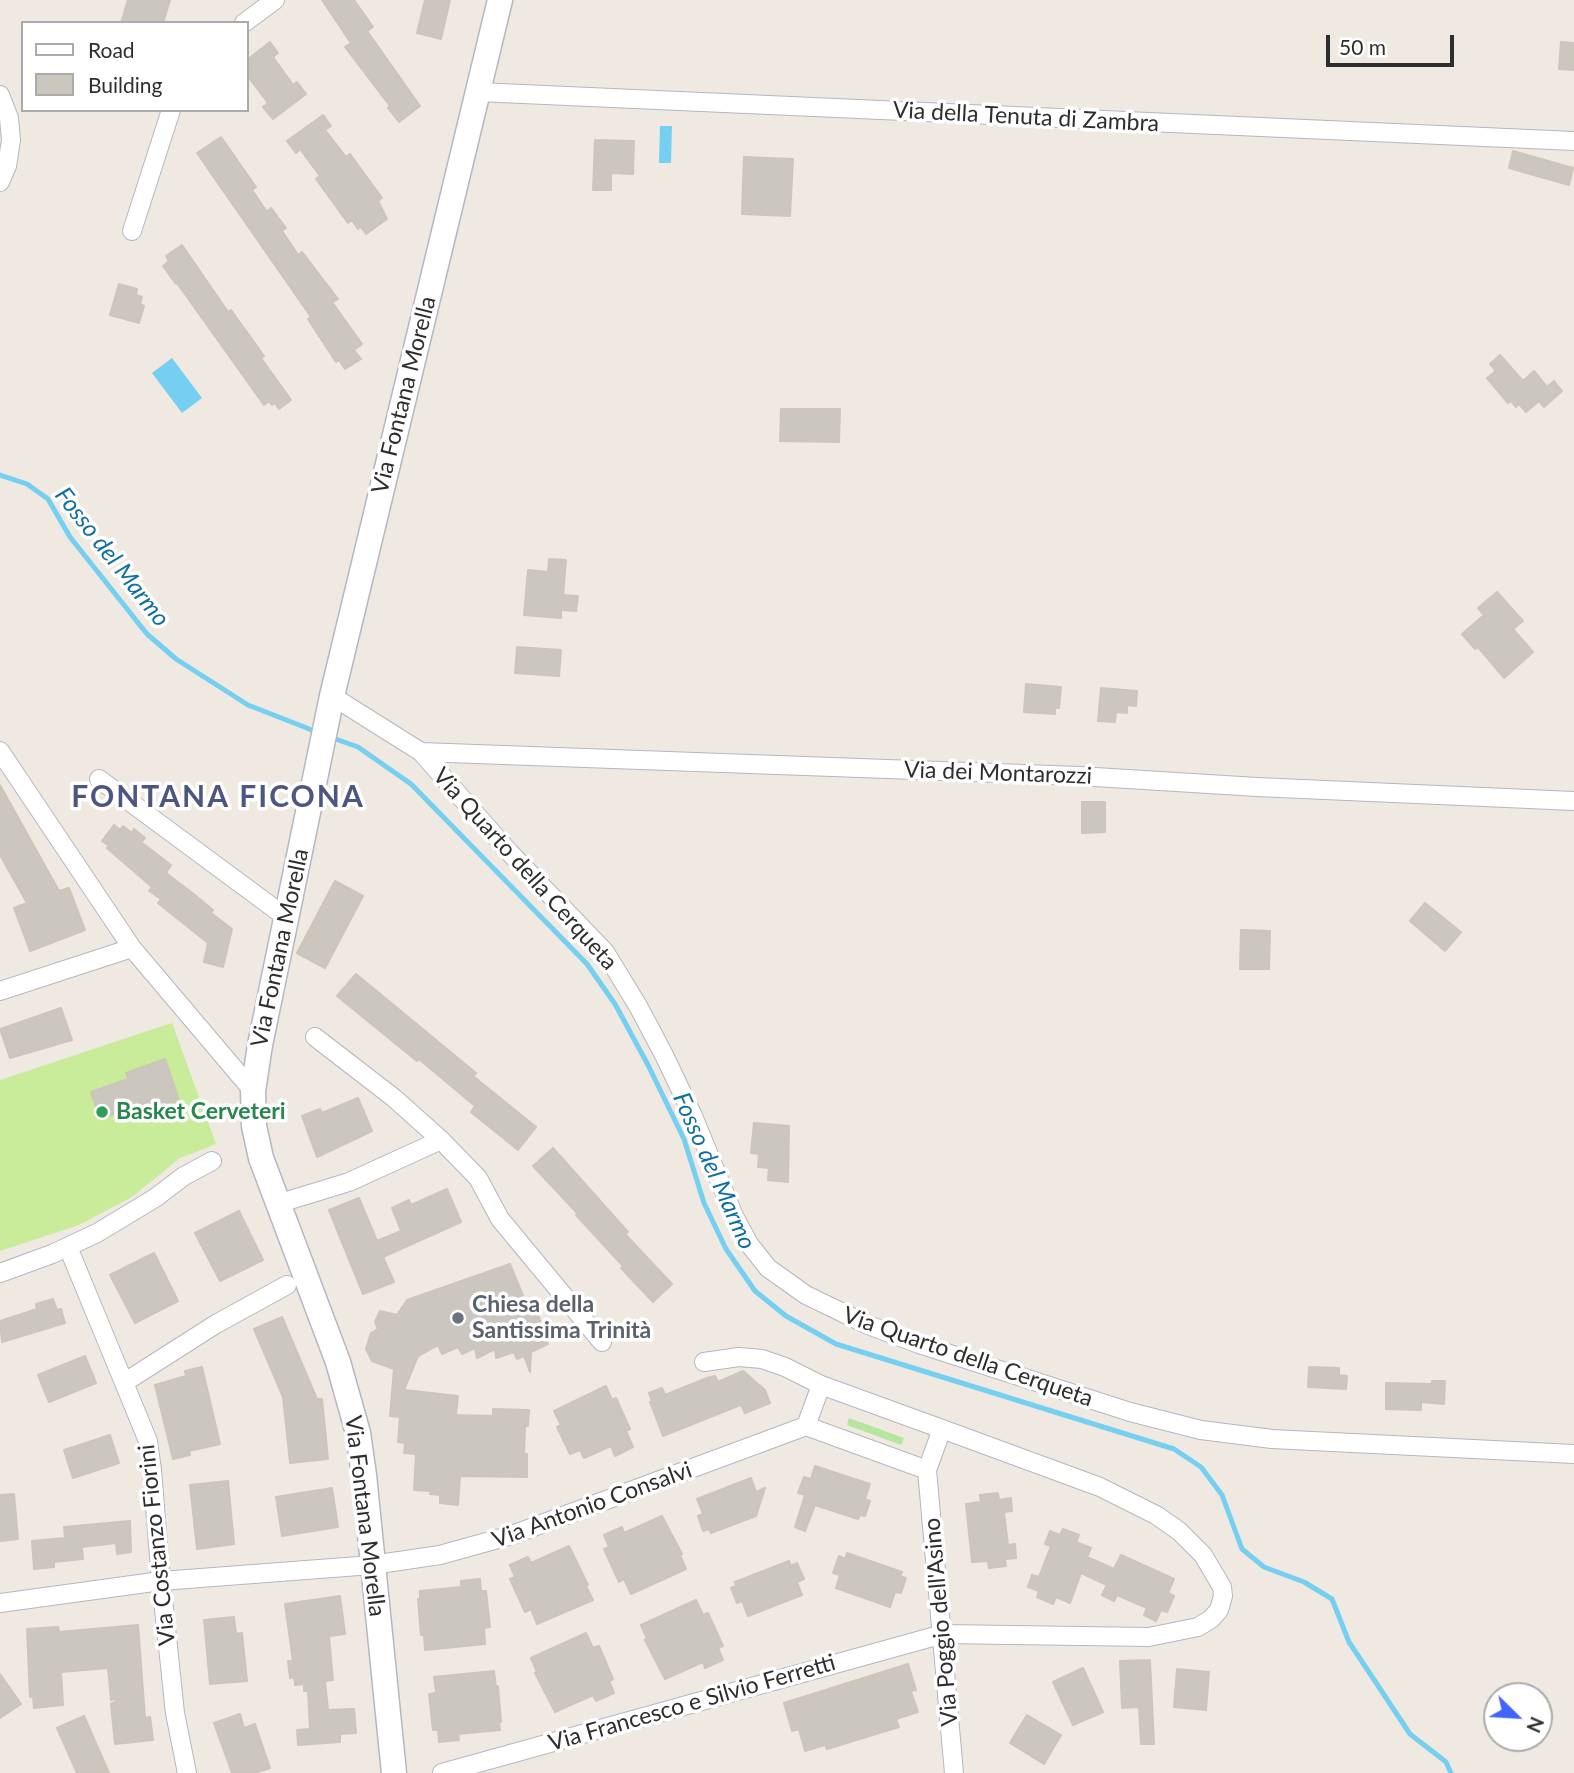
<!DOCTYPE html>
<html>
<head>
<meta charset="utf-8">
<style>
	body { margin:0 }
	#map { position:relative; width:1574px; height:1773px; overflow:hidden; background:#efe9e1; font-family:Lato,sans-serif }
	canvas { display:block }
	.legend { position:absolute; left:21px; top:21px; width:228px; height:91px; box-sizing:border-box; background:#fff; border:2px solid #ababab; margin:0; padding:9px 12px; list-style:none; font-size:21px; color:#2e2e2e }
	.legend li { display:flex; align-items:center; gap:14px; height:35px }
	.legend b { width:35px; border:2px solid #ababab }
	.north { position:absolute; left:1483px; top:1682px; width:70px; height:70px; box-sizing:border-box; background:#fff; border:2px solid #ababab; border-radius:50%; rotate:114deg; font-size:19px; font-weight:700; line-height:28px; text-align:center; color:#2e2e2e }
	.north::after { content:''; display:block; margin:auto; width:24px; height:32px; background:#4264fb; clip-path:polygon(50% 0,100% 100%,50% 72%,0 100%) }
	.scale { position:absolute; left:1326px; top:35px; width:128px; height:32px; box-sizing:border-box; border:4px solid #2e2e2e; border-top:0; padding-left:9px; font-size:21px; line-height:24px; white-space:nowrap; color:#2e2e2e; -webkit-text-stroke:5px #fff; paint-order:stroke }
</style>
</head>
<body>
<div id="map">
<canvas width="1574" height="1773"></canvas>
<ul class="legend">
<li><b style="height:9px;background:#fff"></b>Road</li>
<li><b style="height:19px;background:#cbc7bf"></b>Building</li>
</ul>
<div class="north">N</div>
<div class="scale">50 m</div>
</div>
<script>
const ctx = document.querySelector('canvas').getContext('2d');
ctx.lineJoin = 'round';
function fillPath(path, color) { ctx.fillStyle = color; ctx.fill(path, 'evenodd'); }
const poly = rows => new Path2D(rows.map(r => 'M' + r).join(''));
function strokePath(path, color, width, dash) { ctx.strokeStyle = color; ctx.lineWidth = width; ctx.lineCap = dash ? 'butt' : 'round'; ctx.setLineDash(dash || []); ctx.stroke(path); }
function label(font, color, halo, rows, align = 'center') {
  ctx.font = font + ' Lato,sans-serif'; ctx.lineWidth = 7; ctx.setLineDash([]); ctx.textBaseline = 'middle'; ctx.strokeStyle = halo; ctx.fillStyle = color; for (const [text, x, y, turn = 0] of rows) {
    ctx.save(); ctx.translate(x, y); ctx.rotate((+turn || 0) * Math.PI / 180); ctx.textAlign = isNaN(turn) ? turn : align; if (halo) ctx.strokeText(text, 0, 0); ctx.fillText(text, 0, 0); ctx.restore();
  }
}
const green = poly([
	[849,1418,904,1438,901,1445,847,1425]
]);
const pitch = poly([
	[172,1023,216,1144,180,1158,132,1197,79,1225,0,1251,0,1080]
]);
const water = poly([
	[660,126,672,126,671,163,659,163],
	[172,358,202,398,182,413,152,373]
]);
const stream = poly([
	[0,475,27,484,48,499,70,537,147,634,176,659,248,705,317,732],
	[330,737,358,747,411,784,587,964,615,1004,648,1065,684,1139,704,1203,726,1249,755,1291,786,1316,836,1344,1174,1449,1201,1467,1222,1495,1242,1549,1264,1567,1304,1582,1332,1599,1349,1642,1410,1734,1446,1762,1451,1773]
]);
const building = poly([
	[128,0,170,0,163,23,121,23,128,0],
	[322,0,354,0,373,27,367,31,420,106,399,122,388,108,390,106,345,47,351,43,322,0],
	[425,0,450,0,441,39,417,33,425,0],
	[270,42,278,53,273,57,293,85,297,82,306,94,273,119,263,107,268,103,247,75,247,60,270,42],
	[1561,42,1574,43,1574,70,1559,69,1561,42],
	[323,115,331,126,325,130,346,157,350,154,382,198,378,201,387,219,366,234,361,227,358,229,352,220,348,223,316,179,320,176,300,149,296,153,287,141,323,115],
	[221,137,256,187,252,190,267,212,271,208,286,228,282,231,298,255,302,252,338,299,332,302,362,344,354,350,361,359,345,369,339,360,336,362,308,319,311,317,197,153,221,137],
	[595,140,634,141,633,174,611,173,611,190,593,190,595,140],
	[1513,151,1573,168,1569,185,1509,168,1513,151],
	[744,157,793,159,790,216,742,214,744,157],
	[182,245,228,312,231,310,264,356,261,358,291,400,279,409,275,403,272,405,269,401,264,405,177,283,176,284,163,266,169,261,166,256,182,245],
	[119,284,137,289,136,295,142,297,140,304,144,306,139,323,110,315,119,284],
	[1500,355,1523,381,1534,371,1547,387,1554,381,1562,391,1544,407,1539,401,1526,412,1519,404,1516,407,1511,401,1508,403,1487,378,1496,371,1490,364,1500,355],
	[781,409,840,409,839,442,780,441,781,409],
	[549,559,566,560,563,595,578,596,576,611,561,610,561,618,524,615,528,570,548,572,549,559],
	[1497,592,1523,621,1513,629,1533,652,1504,678,1478,647,1475,649,1462,634,1484,615,1478,608,1497,592],
	[517,647,561,650,559,676,515,673,517,647],
	[1026,684,1061,687,1059,708,1055,708,1055,714,1024,712,1026,684],
	[1101,688,1137,691,1136,706,1127,705,1127,713,1116,712,1115,722,1098,721,1101,688],
	[0,785,59,891,69,888,85,930,30,951,14,908,27,903,0,855,0,785],
	[1082,802,1105,802,1105,832,1082,833,1082,802],
	[114,825,120,830,123,826,132,833,134,829,145,838,141,842,171,865,166,873,195,895,213,910,211,913,232,929,223,967,204,962,208,943,158,903,161,899,149,891,152,887,107,848,109,846,102,841,114,825],
	[335,881,363,896,325,968,297,953,335,881],
	[1425,903,1461,932,1445,951,1410,921,1425,903],
	[1241,930,1270,931,1269,969,1240,969,1241,930],
	[356,974,476,1073,473,1076,536,1127,518,1150,471,1112,475,1106,419,1059,417,1061,337,996,356,974],
	[61,1008,72,1040,10,1058,0,1029,61,1008],
	[165,1059,179,1100,140,1114,137,1106,100,1119,91,1092,128,1079,126,1073,165,1059],
	[358,1098,372,1131,317,1157,302,1116,320,1109,322,1113,358,1098],
	[754,1123,789,1126,788,1182,768,1180,769,1168,758,1167,759,1154,751,1153,754,1123],
	[553,1148,628,1232,625,1234,672,1284,653,1302,621,1268,623,1266,576,1215,578,1214,533,1166,553,1148],
	[447,1189,461,1222,383,1257,394,1282,363,1294,329,1210,359,1198,377,1241,401,1231,392,1208,409,1200,411,1205,447,1189],
	[239,1211,263,1260,220,1281,195,1233,239,1211],
	[154,1253,178,1301,135,1323,110,1275,154,1253],
	[510,1264,530,1313,537,1311,548,1344,531,1352,530,1372,524,1356,517,1359,514,1352,496,1358,495,1349,477,1358,475,1348,462,1354,458,1347,442,1354,438,1345,418,1356,404,1390,458,1396,456,1415,493,1416,493,1409,529,1410,528,1426,525,1426,524,1454,527,1454,527,1477,460,1476,458,1505,440,1503,440,1495,430,1494,430,1491,414,1490,416,1454,404,1453,405,1443,398,1442,400,1417,390,1416,394,1369,372,1361,366,1349,369,1339,371,1333,378,1329,375,1322,380,1311,397,1315,407,1300,510,1264],
	[53,1299,57,1310,61,1309,65,1323,2,1342,0,1321,37,1309,36,1304,53,1299],
	[282,1317,317,1399,322,1399,328,1459,290,1463,283,1397,254,1329,282,1317],
	[85,1356,96,1383,49,1402,38,1375,85,1356],
	[202,1367,220,1444,189,1451,190,1455,173,1459,155,1385,186,1376,185,1371,202,1367],
	[1309,1367,1339,1368,1339,1375,1347,1376,1346,1389,1308,1387,1309,1367],
	[743,1371,765,1390,770,1403,745,1413,741,1405,738,1406,663,1436,650,1402,652,1401,649,1393,662,1388,665,1395,707,1378,715,1376,718,1382,743,1371],
	[1432,1381,1445,1381,1444,1404,1421,1402,1421,1410,1386,1409,1386,1383,1432,1384,1432,1381],
	[606,1386,612,1400,616,1398,630,1429,626,1431,633,1447,615,1456,611,1446,584,1458,580,1450,570,1454,557,1427,561,1425,554,1411,606,1386],
	[110,1435,119,1463,73,1478,64,1450,110,1435],
	[815,1466,870,1484,865,1499,870,1501,865,1516,860,1515,858,1519,815,1505,805,1531,795,1527,805,1495,798,1493,804,1477,811,1479,815,1466],
	[751,1478,756,1492,765,1488,756,1516,711,1533,709,1529,703,1531,698,1516,703,1514,697,1499,751,1478],
	[228,1481,234,1544,197,1549,190,1485,228,1481],
	[332,1488,338,1527,282,1536,276,1497,332,1488],
	[998,1493,999,1500,1011,1498,1012,1511,1004,1512,1008,1545,1015,1544,1016,1558,1005,1559,1006,1566,989,1568,988,1561,972,1562,966,1504,981,1502,980,1495,998,1493],
	[14,1494,18,1539,0,1541,0,1495,14,1494],
	[662,1516,682,1554,680,1555,686,1569,631,1594,624,1579,619,1582,604,1549,609,1547,604,1535,622,1527,624,1533,662,1516],
	[130,1521,131,1552,117,1554,116,1543,82,1547,83,1559,54,1562,54,1567,34,1569,32,1541,65,1538,64,1527,130,1521],
	[1063,1529,1079,1535,1076,1542,1091,1548,1087,1557,1114,1569,1121,1555,1174,1579,1168,1593,1174,1596,1167,1612,1161,1610,1156,1621,1144,1615,1147,1608,1117,1595,1114,1601,1102,1595,1107,1585,1081,1573,1070,1603,1056,1597,1053,1604,1037,1597,1039,1591,1028,1587,1032,1575,1039,1577,1051,1546,1045,1544,1050,1531,1060,1535,1063,1529],
	[569,1546,588,1585,586,1586,593,1600,537,1624,531,1609,525,1612,510,1579,515,1577,510,1565,528,1557,531,1563,569,1546],
	[847,1553,902,1572,900,1576,906,1578,901,1593,895,1592,890,1607,836,1588,840,1575,833,1573,839,1556,845,1559,847,1553],
	[789,1561,791,1566,797,1563,804,1579,797,1582,802,1595,748,1616,742,1601,737,1603,731,1588,736,1586,735,1582,789,1561],
	[480,1579,481,1591,486,1591,490,1627,484,1628,485,1644,425,1650,424,1634,421,1635,418,1599,420,1599,420,1591,461,1587,461,1581,480,1579],
	[340,1596,345,1634,329,1636,333,1680,325,1681,328,1710,354,1709,356,1733,340,1734,340,1742,298,1745,297,1730,310,1729,308,1691,304,1691,304,1684,295,1685,294,1677,290,1678,288,1661,293,1661,285,1604,340,1596],
	[696,1600,703,1615,708,1613,723,1646,718,1648,723,1660,705,1668,703,1662,665,1679,645,1640,647,1639,641,1625,696,1600],
	[234,1617,236,1634,242,1633,247,1681,210,1684,204,1620,234,1617],
	[138,1625,145,1718,150,1717,153,1740,115,1744,111,1704,123,1698,111,1700,108,1668,61,1672,63,1705,34,1708,33,1696,30,1697,27,1629,58,1627,59,1632,138,1625],
	[586,1633,593,1648,599,1646,613,1679,609,1681,614,1693,596,1701,593,1695,555,1712,535,1673,537,1672,531,1658,586,1633],
	[1150,1660,1154,1744,1141,1744,1139,1707,1122,1708,1120,1661,1150,1660],
	[908,1664,916,1690,911,1691,918,1712,896,1719,899,1727,827,1749,825,1745,805,1751,799,1729,792,1731,784,1703,908,1664],
	[1083,1668,1103,1712,1073,1725,1053,1682,1083,1668],
	[1177,1669,1209,1672,1206,1710,1174,1707,1177,1669],
	[494,1671,496,1687,498,1686,501,1722,499,1722,500,1730,458,1734,459,1740,439,1742,438,1730,433,1730,429,1694,436,1693,434,1677,494,1671],
	[0,1674,21,1704,0,1718,0,1674],
	[240,1714,244,1728,255,1724,270,1768,255,1773,232,1773,214,1723,240,1714],
	[1027,1715,1061,1735,1044,1764,1010,1743,1027,1715],
	[84,1716,109,1773,77,1773,57,1728,84,1716]
]);
const street = poly([
	[244,23,275,0],
	[478,92,1574,141],
	[0,95,9,118,11,140,7,166,0,182],
	[132,231,171,110],
	[332,696,421,752,510,853,605,952,638,1006,664,1055,693,1116,734,1216,749,1244,768,1268,806,1295,868,1325,919,1344,1130,1412,1201,1430,1272,1439,1574,1454],
	[0,751,132,948,253,1091],
	[421,752,1079,776,1257,787,1574,801],
	[99,779,287,918],
	[0,991,132,948],
	[315,1037,394,1098,441,1140],
	[277,1204,349,1182,441,1140,478,1178,500,1219,602,1342],
	[68,1247,148,1441,152,1470,161,1581,175,1713,187,1773],
	[0,1273,52,1254,97,1233,155,1198,184,1176,212,1161],
	[704,1362,739,1357,762,1359,785,1367,821,1385],
	[125,1382,216,1324,287,1285],
	[927,1470,806,1426,821,1385,942,1429,927,1470,954,1773],
	[0,1603,161,1581,372,1565,440,1555,512,1535,806,1426],
	[442,1773,943,1634,1149,1637,1198,1627,1211,1619,1219,1610,1223,1596,1222,1587,1203,1555,1179,1531,1156,1515,1100,1487,942,1429]
]);
const secondary = poly([
	[394,1773,364,1475,358,1433,338,1362,261,1158,254,1126,253,1091,260,1045,332,696,500,0]
]);
const markers = [
	[102,1112,7,"#2e9e5b"],
	[458,1318,7,"#6b7280"]
];
const streetNames = [
	["Via della Tenuta di Zambra",1026,117,3],
	["Via Fontana Morella",404,395,-76],
	["Via dei Montarozzi",998,773,2],
	["Via Quarto della Cerqueta",525,869,48],
	["Via Fontana Morella",280,948,-78],
	["Via Quarto della Cerqueta",968,1357,19],
	["Via Antonio Consalvi",592,1505,-20],
	["Via Fontana Morella",365,1516,83],
	["Via Costanzo Fiorini",157,1545,-96],
	["Via Poggio dell'Asino",941,1622,-95],
	["Via Francesco e Silvio Ferretti",692,1703,-16]
];
const leisureNames = [
	["Basket Cerveteri",116,1112]
];
const worshipNames = [
	["Chiesa della",472,1305],
	["Santissima Trinità",472,1331]
];
const waterNames = [
	["Fosso del Marmo",112,557,52],
	["Fosso del Marmo",714,1171,66]
];
const districtNames = [
	["FONTANA FICONA",218,797]
];
fillPath(green, '#b6e59e');
fillPath(pitch, '#c9ec9a');
fillPath(water, '#75cff0');
strokePath(stream, '#75cff0', 5);
fillPath(building, '#cbc7bf');
strokePath(building, '#cbc5ba', 2);
strokePath(street, '#b4b7c1', 20);
strokePath(secondary, '#b4b7c1', 27);
strokePath(street, '#fff', 18);
strokePath(secondary, '#fff', 24);
for (const [x, y, r, color] of markers) { const dot = new Path2D(); dot.arc(x, y, r, 0, 2 * Math.PI); ctx.fillStyle = color; ctx.fill(dot); strokePath(dot, '#fff', 2.5); }
label('23px', '#2e2e2e', '#fff', streetNames);
label('bold 23px', '#27864d', '#fff', leisureNames, 'left');
label('bold 23px', '#5b616d', '#fff', worshipNames, 'left');
label('italic 24px', '#0d6fa3', '#fff', waterNames);
ctx.letterSpacing = '2px';
label('bold 30px', '#4d5680', '#fff', districtNames);
ctx.letterSpacing = '0px';
</script>
</body>
</html>
